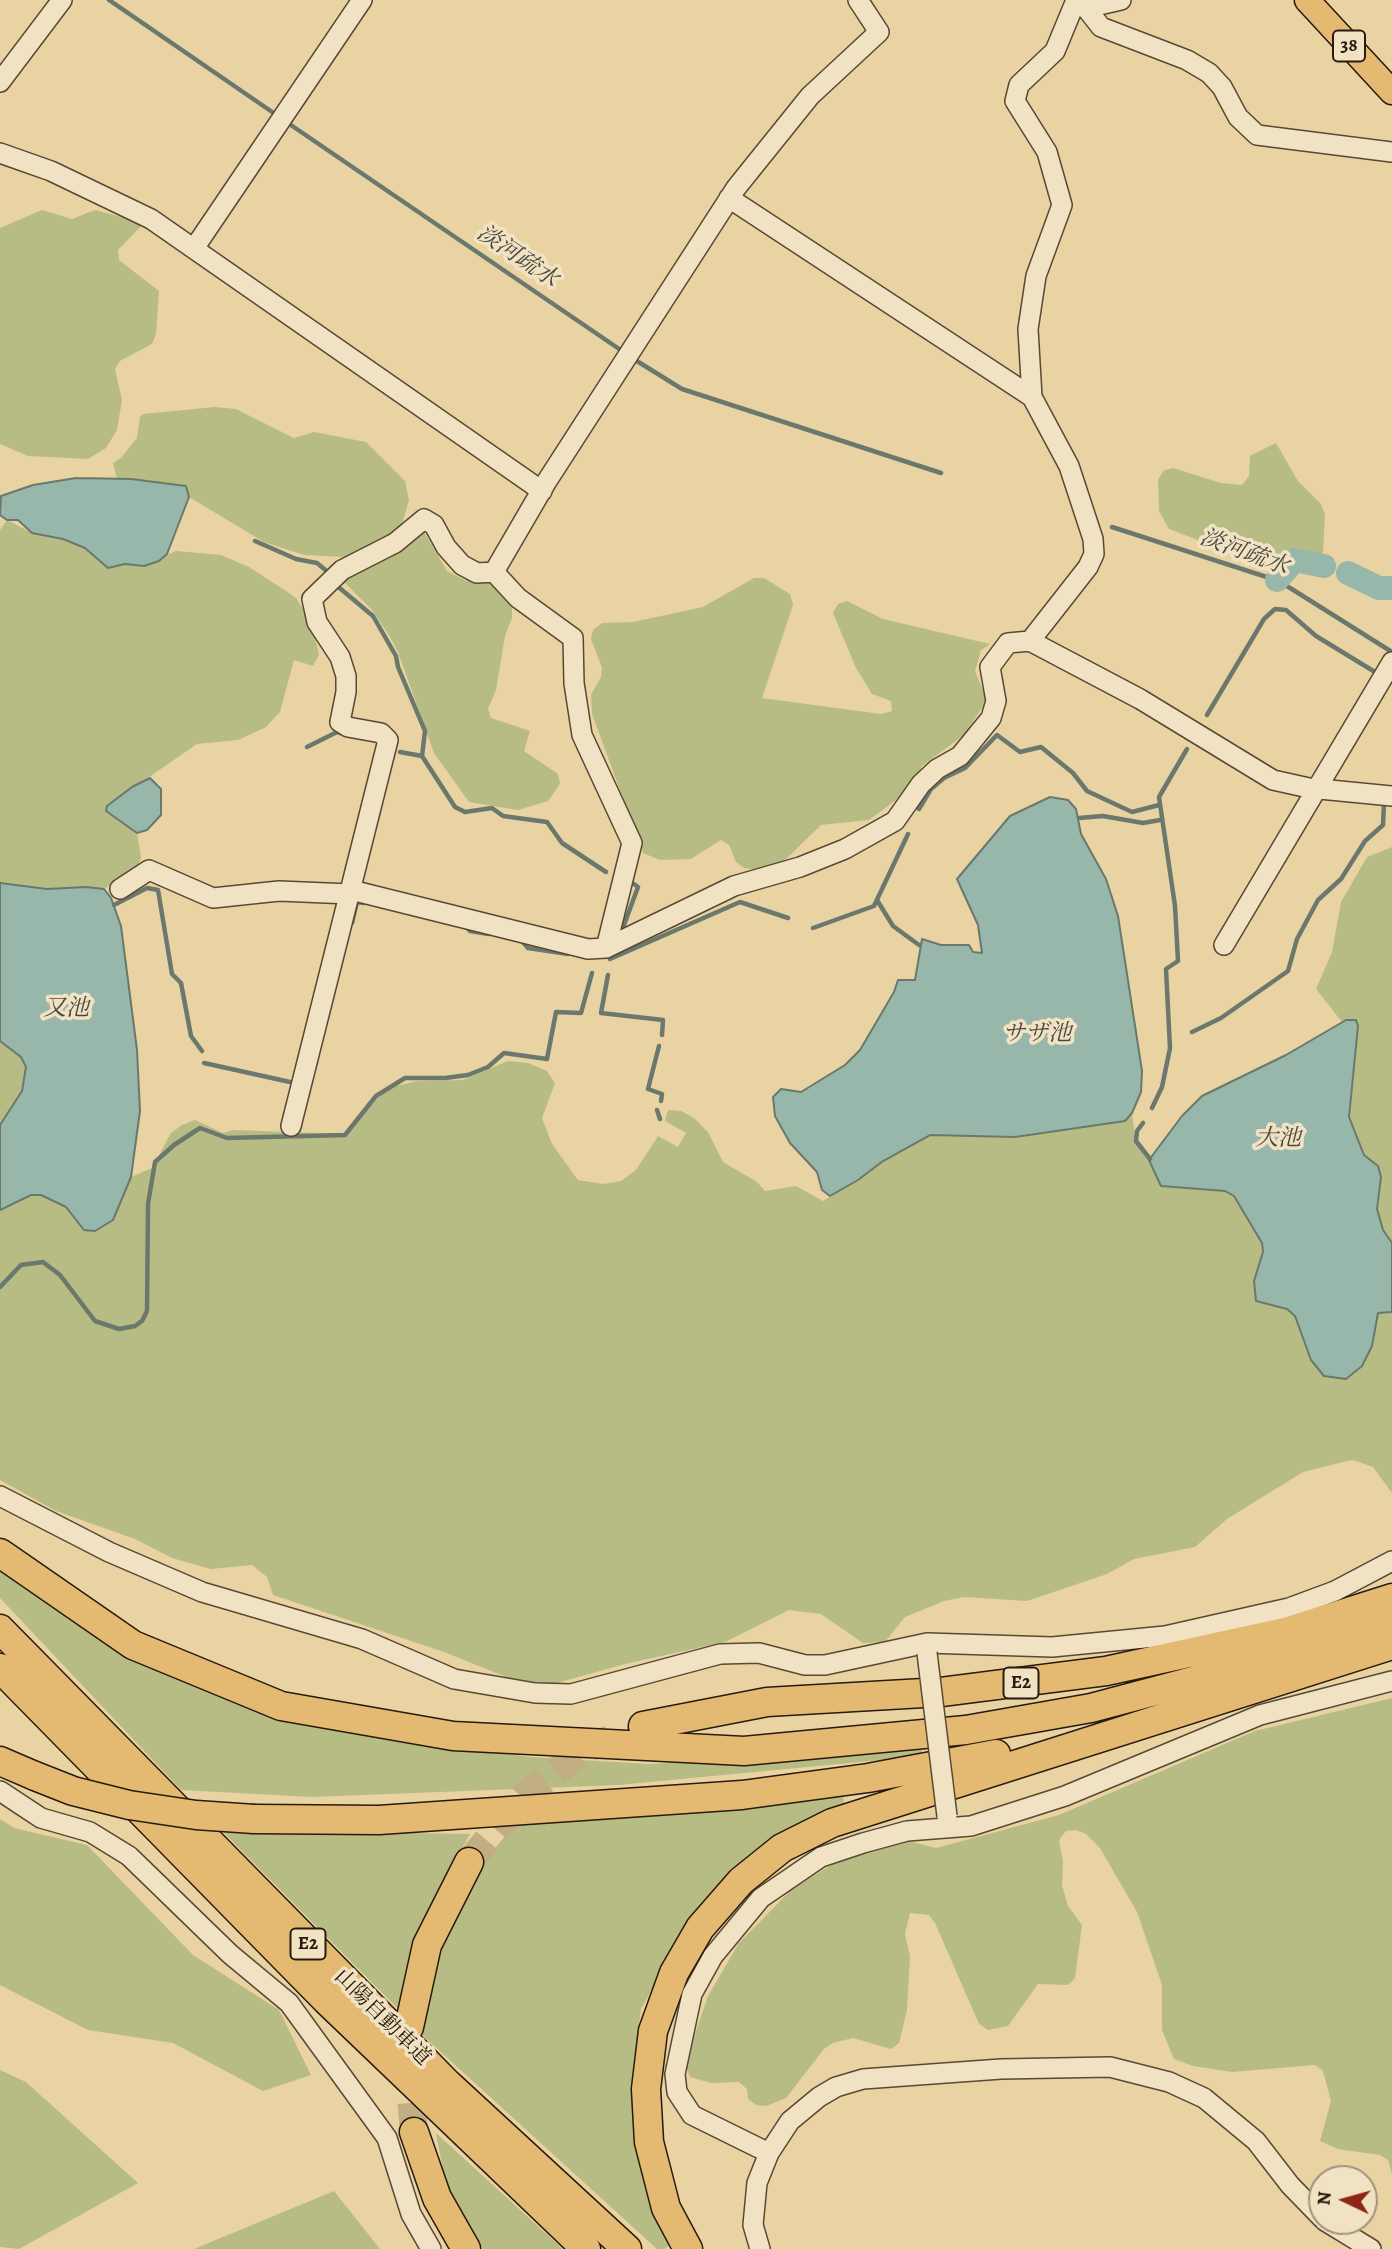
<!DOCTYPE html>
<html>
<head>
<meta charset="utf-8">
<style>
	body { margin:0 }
	#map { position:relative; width:1392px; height:2249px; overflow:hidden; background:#e9d3a3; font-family:Alegreya,serif }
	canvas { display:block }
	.north { position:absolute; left:1308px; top:2165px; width:70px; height:70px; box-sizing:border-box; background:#f1e2c3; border:2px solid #a1927b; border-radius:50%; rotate:275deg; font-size:19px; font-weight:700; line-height:28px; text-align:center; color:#281a0f }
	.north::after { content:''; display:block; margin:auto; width:24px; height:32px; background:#8f2418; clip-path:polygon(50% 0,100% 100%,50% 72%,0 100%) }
</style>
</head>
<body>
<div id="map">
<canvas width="1392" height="2249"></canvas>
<div class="north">N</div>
</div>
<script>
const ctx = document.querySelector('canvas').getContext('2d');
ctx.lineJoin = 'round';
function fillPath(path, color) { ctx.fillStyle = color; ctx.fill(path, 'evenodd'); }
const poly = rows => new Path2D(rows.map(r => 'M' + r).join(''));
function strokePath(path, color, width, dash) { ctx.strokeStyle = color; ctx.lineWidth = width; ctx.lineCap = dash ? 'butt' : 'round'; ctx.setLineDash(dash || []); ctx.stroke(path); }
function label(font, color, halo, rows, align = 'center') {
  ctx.font = font + ' Alegreya,"Noto Serif JP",serif'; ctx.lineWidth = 7; ctx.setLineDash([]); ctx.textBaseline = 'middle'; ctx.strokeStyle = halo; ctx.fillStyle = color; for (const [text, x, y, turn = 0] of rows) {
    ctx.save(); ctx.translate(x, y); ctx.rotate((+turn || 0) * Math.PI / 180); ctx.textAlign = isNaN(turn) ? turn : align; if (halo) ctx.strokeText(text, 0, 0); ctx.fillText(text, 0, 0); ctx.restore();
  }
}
const green = poly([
	[42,210,72,219,95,210,144,223,118,250,119,260,159,291,156,334,152,344,120,361,115,369,122,400,117,430,106,448,88,459,28,456,0,444,0,228],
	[215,407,236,409,294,438,314,432,366,442,405,481,409,500,403,521,391,538,345,557,304,555,264,542,189,497,184,485,117,478,113,463,121,458,137,438,140,417,143,414],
	[1276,443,1298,481,1321,504,1325,515,1323,552,1289,578,1261,556,1221,549,1169,529,1159,511,1158,480,1163,471,1173,468,1221,483,1242,485,1249,476,1250,456],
	[7,520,32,533,63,539,85,548,108,568,125,564,144,566,176,551,221,555,249,567,286,591,296,598,311,621,319,655,313,666,294,660,280,712,266,727,238,740,197,744,107,806,106,811,137,833,141,857,138,867,104,889,86,887,47,889,0,883,0,530],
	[420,525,447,571,465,580,495,583,502,590,512,608,512,618,505,636,496,690,488,709,491,718,530,731,524,751,558,774,560,784,548,801,518,810,469,802,434,753,398,652,389,635,372,610,343,581,367,564,408,545],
	[754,578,764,578,790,594,793,605,762,698,881,714,892,711,891,701,872,694,856,668,833,613,838,604,847,601,883,619,990,644,981,650,975,671,987,700,964,735,922,766,917,776,896,800,869,820,821,825,783,862,764,871,744,868,736,862,729,845,721,840,691,859,660,860,643,853,592,714,591,695,601,677,602,668,591,639,593,630,602,623,633,622,703,607],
	[1392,847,1392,1243,1383,1230,1377,1209,1381,1177,1364,1156,1349,1117,1358,1023,1354,1019,1342,1022,1316,989,1332,952,1341,902,1367,857],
	[0,1041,21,1057,26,1067,22,1091,0,1125],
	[508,1061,528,1063,547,1071,555,1083,542,1118,552,1144,578,1180,603,1184,621,1181,636,1170,658,1136,678,1147,686,1133,665,1121,668,1110,681,1111,694,1118,708,1132,723,1162,757,1182,765,1191,796,1186,823,1201,858,1180,883,1161,930,1135,1015,1137,1125,1121,1132,1113,1136,1144,1149,1160,1161,1186,1225,1191,1234,1196,1262,1243,1263,1252,1254,1281,1295,1316,1311,1360,1372,1346,1378,1313,1392,1312,1392,1493,1373,1467,1353,1460,1343,1462,1303,1472,1227,1519,1195,1547,1134,1559,1107,1574,1027,1601,964,1597,944,1601,905,1617,885,1642,863,1643,821,1614,789,1610,725,1642,625,1664,553,1684,521,1683,444,1652,273,1595,267,1577,252,1565,211,1569,172,1558,135,1539,56,1511,0,1480,0,1210,31,1195,41,1195,66,1207,84,1230,112,1220,131,1177,152,1168,171,1133,182,1125,195,1120,223,1133,233,1130,345,1134,379,1097,396,1086,417,1081,463,1080],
	[0,1562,127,1654,409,1742,531,1757,649,1764,921,1747,923,1756,619,1785,312,1797,181,1790,0,1598],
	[1392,1698,1392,2174,1388,2160,1380,2155,1338,2149,1320,2141,1331,2101,1323,2071,1315,2065,1232,2072,1193,2066,1174,2059,1162,2030,1162,1985,1137,1912,1100,1848,1086,1834,1076,1830,1066,1831,1059,1840,1063,1862,1062,1885,1068,1906,1082,1925,1075,1978,1068,1985,1038,1984,1008,2026,988,2030,979,2024,935,1923,929,1915,910,1913,905,1934,910,1956,907,2010,899,2043,891,2049,853,2038,833,2043,824,2049,786,2098,766,2106,756,2105,748,2099,747,2089,739,2082,711,2083,690,2077,685,2063,708,1996,739,1943,790,1891,834,1863,904,1840,936,1848,1059,1815,1255,1731],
	[843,1793,844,1804,776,1838,681,1937,641,2009,632,2086,640,2158,678,2238,665,2249,657,2249,421,2034,430,1965,446,1925,483,1863,514,1825],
	[0,1819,14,1828,87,1845,193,1955,279,2010,311,2075,263,2091,173,2043,88,2030,0,1985],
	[221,1830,470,1834,429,1907,410,1962,405,2016],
	[0,2070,26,2082,138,2183,19,2249,0,2247],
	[436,2133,563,2249,483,2249,446,2186],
	[334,2191,380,2249,194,2249]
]);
const water = poly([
	[76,478,131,479,186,486,189,497,167,554,159,561,144,566,125,564,108,568,85,548,63,539,32,533,18,520,7,520,0,515,1,496,33,485,76,478],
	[150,778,161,789,161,815,147,830,137,833,106,811,107,806,132,787,150,778],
	[1050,797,1068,800,1076,809,1081,834,1106,879,1118,916,1142,1071,1141,1092,1132,1113,1125,1121,1015,1137,930,1135,883,1161,858,1180,830,1196,822,1190,817,1172,790,1143,775,1116,773,1097,781,1089,801,1092,845,1065,860,1050,894,992,898,980,915,980,922,939,941,945,969,945,973,952,982,953,978,925,957,879,1010,816,1050,797],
	[0,883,47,889,86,887,104,889,111,898,121,926,137,1050,140,1111,131,1177,113,1220,95,1231,84,1230,66,1207,41,1195,31,1195,0,1210,0,1125,22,1091,26,1067,21,1057,0,1041,0,883],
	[1346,1020,1356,1020,1358,1026,1349,1117,1364,1155,1378,1166,1381,1177,1377,1209,1383,1230,1392,1243,1392,1312,1378,1313,1372,1346,1362,1366,1346,1379,1324,1376,1311,1360,1295,1316,1287,1309,1256,1301,1254,1281,1263,1252,1262,1243,1234,1196,1225,1191,1161,1186,1149,1160,1182,1116,1202,1096,1286,1055,1346,1020]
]);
const stream = poly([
	[109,0,278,116],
	[285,121,625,353],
	[632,358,682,389,941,473],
	[1112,527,1279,581,1392,652],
	[255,541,296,559,317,563,329,573],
	[336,585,373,616,396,656,398,667,425,731,422,756,455,807,465,812,492,808,503,816,547,822,562,843,606,872],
	[1207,715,1264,619,1275,609,1286,610,1316,636,1375,672],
	[307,747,337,732,344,734],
	[400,752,422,756],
	[919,809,931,789,944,778,965,768,997,735,1020,752,1041,747,1073,773,1087,791,1132,812,1159,805],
	[1079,818,1103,816,1143,823,1160,820],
	[877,900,893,926,919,945],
	[114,905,147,888,158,890,172,974,181,983,191,1036,202,1051],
	[352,923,357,902,364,903],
	[466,926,470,931,489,934],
	[813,928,874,906,908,834],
	[621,933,638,887,634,884],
	[521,940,528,948,568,954],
	[610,959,740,902,788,918],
	[608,975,601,1013,663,1020,662,1035],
	[1192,1032,1221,1018,1288,971,1297,939,1318,900,1341,879,1365,841,1383,825,1384,802],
	[659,1046,648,1089,662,1094,661,1101],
	[204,1063,290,1082],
	[1152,1108,1162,1087,1170,1048,1166,969,1178,961,1175,906,1159,797,1187,749],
	[657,1110,660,1119],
	[1143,1123,1137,1131,1136,1141,1150,1159],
	[0,1287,21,1265,43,1262,60,1275,95,1321,119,1329,135,1326,142,1321,147,1311,148,1204,155,1162,174,1145,200,1128,227,1138,345,1135,376,1096,405,1078,445,1078,468,1075,488,1067,504,1053,547,1059,556,1012,581,1013,592,973]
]);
const river = poly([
	[1348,573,1379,588,1392,588],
	[1277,580,1295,560,1324,566]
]);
const highwayTunnel = poly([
	[469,1862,526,1794,585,1749,610,1739],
	[408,2061,414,2132]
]);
const minor = poly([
	[1075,5,1086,8,1121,0],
	[1086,8,1101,27,1187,60,1209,73,1222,87,1238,117,1257,135,1392,152],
	[0,82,62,0],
	[0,153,51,171,151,219,542,491],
	[729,198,1032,397],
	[195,247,362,0],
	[494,572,547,481,736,188,810,96,879,32,858,0],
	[494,572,518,598,573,638,574,683,582,735,632,843,606,948],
	[1030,641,1088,567,1094,554,1093,539,1069,466,1032,397,1028,329,1036,276,1062,205,1047,152,1015,101,1019,85,1055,51,1074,5],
	[120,889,149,870,213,898,279,891,350,894],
	[351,890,588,949,606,948,734,886,800,867,845,849,895,821,921,784,937,769,960,756,991,718,996,701,990,667,1008,643,1030,641,1140,699,1273,780,1309,788,1392,796],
	[1224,945,1392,662],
	[291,1126,388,740,381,733,348,727,340,722,346,692,346,676,340,657,317,622,312,599,342,570,395,543,424,519,434,525,446,547,462,565,477,573,494,572],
	[0,1496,109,1552,202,1592,362,1639,454,1679,535,1693,571,1694,720,1654,759,1653,805,1665,825,1665,927,1643,1052,1647,1165,1636,1289,1608,1335,1591,1392,1561],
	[0,1791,41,1818,90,1832,129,1856,230,1954,289,2003,387,2138,411,2214,431,2249],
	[769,2153,692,2115,677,2092,675,2074,692,1994,713,1956,761,1898,821,1857,863,1843,907,1831,971,1826,1065,1796,1260,1715,1392,1681],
	[1325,2221,1371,2249],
	[760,2249,753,2225,757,2183,769,2153,790,2121,819,2097,836,2087,863,2079,1001,2069,1110,2067,1169,2082,1204,2098,1256,2141,1290,2185,1322,2218]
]);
const major = poly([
	[1307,0,1392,92]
]);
const highway = poly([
	[0,1553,133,1645,281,1706,453,1736,744,1751,966,1730,1091,1708,1291,1655,1392,1620],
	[0,1629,448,2084,627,2249],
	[0,1668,326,2000,586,2249],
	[643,1726,767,1702,941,1692,1106,1671,1285,1632,1392,1598],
	[0,1761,35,1776],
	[254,1819,379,1820,742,1795,868,1778,996,1754],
	[409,2027,427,1945,469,1862],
	[414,2132,437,2198,466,2249],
	[688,2249,666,2208,649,2142,646,2089,653,2031,674,1973,700,1928,741,1881,782,1848,832,1823,1392,1645]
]);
const minorBridge = poly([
	[927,1653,947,1816]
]);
const highwayBridge = poly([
	[35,1776,73,1791,129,1805,196,1815,254,1819]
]);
const shields = [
	[1349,46,32],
	[1021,1683,35],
	[308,1944,35]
];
const shieldNames = [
	["38",1349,46],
	["E2",1021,1683],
	["E2",308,1944]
];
const streetNames = [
	["山陽自動車道",382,2018,45]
];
const waterNames = [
	["淡河疏水",517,257,34],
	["淡河疏水",1244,553,20],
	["又池",66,1009],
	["サザ池",1037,1034],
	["大池",1278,1139]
];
fillPath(green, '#b7bc85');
fillPath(water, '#98b7ab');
strokePath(water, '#6b786d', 2);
strokePath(stream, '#6b786d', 4.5);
strokePath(river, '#98b7ab', 24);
strokePath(highwayTunnel, '#c2ae85', 28, [28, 14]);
strokePath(minor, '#584834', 22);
strokePath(major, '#281a0f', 27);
strokePath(highway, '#281a0f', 31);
strokePath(minor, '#f1e2c3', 19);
strokePath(major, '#e4ba72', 24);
strokePath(highway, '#e4ba72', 28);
strokePath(minorBridge, '#584834', 22, []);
strokePath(highwayBridge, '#281a0f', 31, []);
strokePath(minorBridge, '#f1e2c3', 19);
strokePath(highwayBridge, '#e4ba72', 28);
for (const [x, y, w] of shields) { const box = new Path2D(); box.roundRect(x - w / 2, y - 15.5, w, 31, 5); ctx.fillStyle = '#f1e2c3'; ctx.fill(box); strokePath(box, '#281a0f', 2); }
label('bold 19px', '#281a0f', null, shieldNames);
label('21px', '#281a0f', '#f1e2c3', streetNames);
label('italic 23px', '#4a493e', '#f1e2c3', waterNames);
</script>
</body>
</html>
